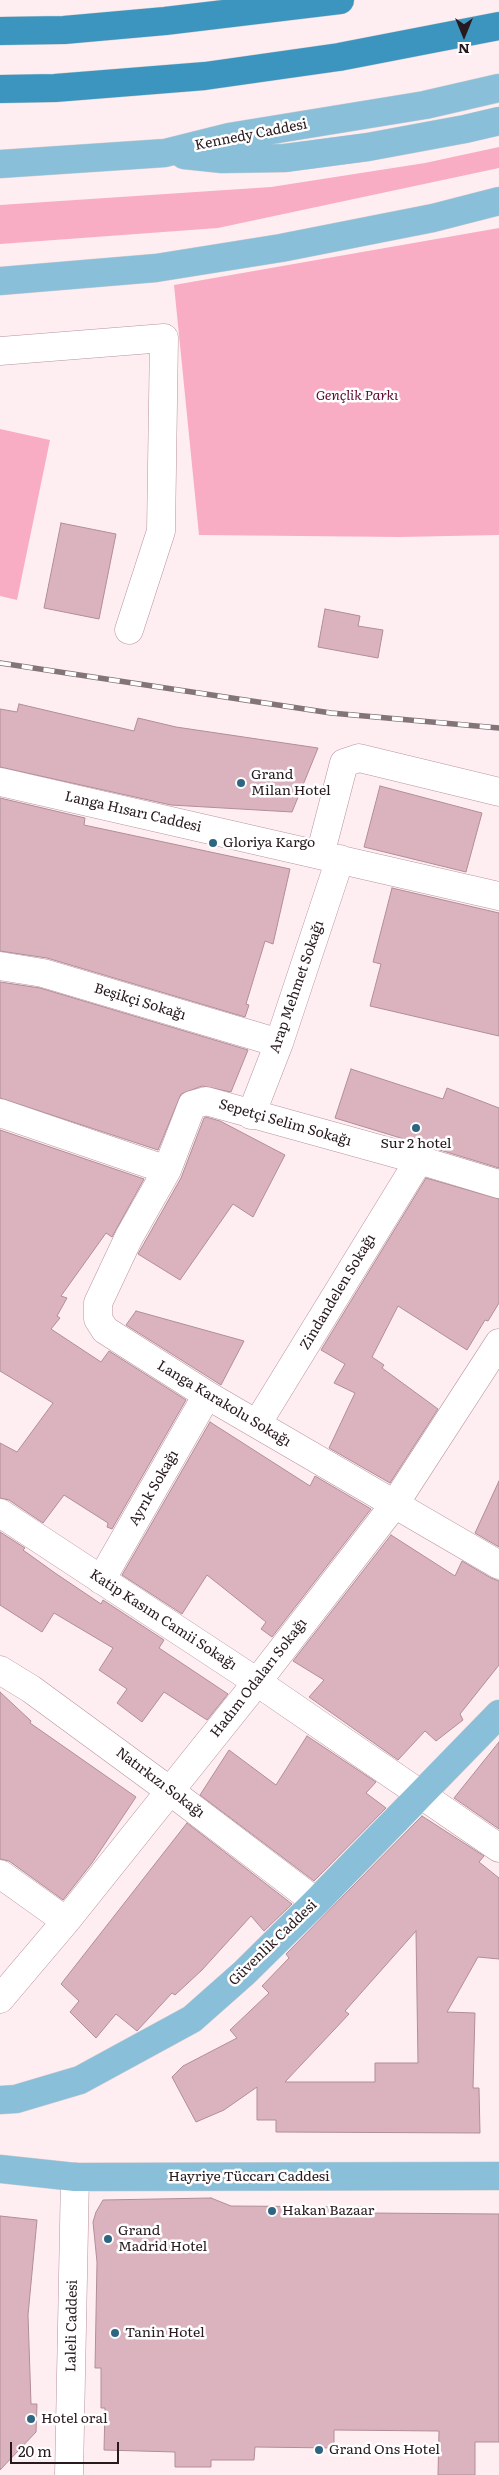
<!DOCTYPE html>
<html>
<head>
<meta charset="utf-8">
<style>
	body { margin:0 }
	#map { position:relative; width:499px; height:2475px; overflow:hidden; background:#feeef2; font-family:Literata,serif }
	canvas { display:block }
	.north { position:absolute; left:439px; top:10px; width:50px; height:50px; -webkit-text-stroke:4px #fff; paint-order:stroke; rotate:180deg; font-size:14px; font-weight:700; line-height:20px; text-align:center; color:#27191d }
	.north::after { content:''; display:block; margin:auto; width:18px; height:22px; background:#27191d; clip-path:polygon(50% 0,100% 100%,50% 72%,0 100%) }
	.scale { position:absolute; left:10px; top:2442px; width:109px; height:22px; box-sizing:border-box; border:2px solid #27191d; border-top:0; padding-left:6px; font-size:15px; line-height:18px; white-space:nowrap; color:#27191d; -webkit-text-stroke:4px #fff; paint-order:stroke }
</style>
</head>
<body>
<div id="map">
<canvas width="499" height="2475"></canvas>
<div class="north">N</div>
<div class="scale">20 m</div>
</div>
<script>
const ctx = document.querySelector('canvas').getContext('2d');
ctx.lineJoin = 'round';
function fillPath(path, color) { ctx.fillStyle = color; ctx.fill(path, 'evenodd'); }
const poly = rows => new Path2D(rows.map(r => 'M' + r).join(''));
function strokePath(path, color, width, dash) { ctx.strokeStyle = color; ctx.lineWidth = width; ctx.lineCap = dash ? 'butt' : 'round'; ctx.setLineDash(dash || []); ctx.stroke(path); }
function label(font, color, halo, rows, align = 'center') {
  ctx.font = font + ' Literata,serif'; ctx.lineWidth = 5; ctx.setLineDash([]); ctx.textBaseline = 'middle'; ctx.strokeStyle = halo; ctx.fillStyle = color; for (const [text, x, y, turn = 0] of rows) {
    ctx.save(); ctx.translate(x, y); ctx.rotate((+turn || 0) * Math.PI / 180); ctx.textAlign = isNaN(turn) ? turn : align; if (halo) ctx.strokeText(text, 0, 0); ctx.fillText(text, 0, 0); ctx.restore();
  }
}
const green = poly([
	[499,147,499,168,218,228,0,244,0,205,271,187,425,163],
	[499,228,499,535,400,537,199,535,174,285],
	[0,429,50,440,17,600,0,596]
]);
const building = poly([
	[61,523,116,534,99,619,44,608,61,523],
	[325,609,360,616,358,626,383,630,378,658,318,647,325,609],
	[19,704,134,731,138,718,176,727,318,748,292,812,171,805,0,767,0,709,17,712,19,704],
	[380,786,482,813,466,872,364,847,380,786],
	[0,798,85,818,84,825,290,869,273,944,265,941,246,1004,249,1005,245,1017,47,958,0,951,0,798],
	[392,888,499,913,499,1036,370,1006,381,964,373,962,392,888],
	[0,982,40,988,248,1050,231,1092,202,1086,181,1094,158,1150,0,1098,0,982],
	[351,1069,443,1099,447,1088,499,1108,499,1168,335,1118,351,1069],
	[206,1117,220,1121,285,1155,253,1217,233,1204,180,1280,138,1254,181,1178,204,1118,206,1117],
	[0,1130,144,1179,112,1237,106,1233,61,1296,67,1298,57,1316,60,1318,51,1329,101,1362,109,1351,186,1400,112,1529,107,1527,108,1523,64,1495,43,1523,9,1500,0,1498,0,1443,17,1452,53,1403,0,1371,0,1130],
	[426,1178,499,1199,499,1303,488,1321,485,1320,467,1350,398,1306,372,1357,384,1365,382,1368,438,1409,390,1483,329,1448,355,1393,334,1383,345,1364,321,1350,426,1178],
	[136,1311,244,1341,221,1385,126,1325,136,1311],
	[210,1422,310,1486,315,1476,371,1509,272,1637,261,1629,266,1622,207,1575,182,1614,122,1575,210,1422],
	[499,1481,499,1547,475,1533,499,1481],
	[0,1532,25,1548,23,1550,55,1573,101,1604,103,1600,164,1640,159,1648,228,1694,207,1720,164,1692,142,1722,117,1703,127,1689,99,1670,113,1648,54,1613,42,1632,0,1605,0,1532],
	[391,1535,455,1576,462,1561,491,1578,499,1581,499,1665,460,1714,463,1720,436,1741,425,1731,398,1760,309,1697,324,1680,293,1661,391,1535],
	[0,1692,31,1721,30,1723,136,1797,92,1863,63,1900,9,1861,0,1859,0,1692],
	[307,1736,376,1782,366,1793,386,1808,314,1881,200,1795,229,1750,276,1785,307,1736],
	[499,1742,499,1829,454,1798,499,1742],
	[422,1816,484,1856,479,1862,499,1878,499,1959,478,1957,447,2012,475,2013,473,2088,479,2088,480,2133,276,2132,276,2120,257,2120,257,2087,224,2110,196,2122,172,2077,183,2066,237,2038,230,2030,269,1993,262,1986,289,1958,286,1954,422,1816],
	[416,1931,418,2063,375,2063,375,2082,285,2082,349,2014,345,2011,416,1931],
	[187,1823,292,1904,264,1931,251,1916,202,1970,175,1995,172,1993,137,2031,116,2014,96,2038,70,2012,79,2001,61,1984,187,1823],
	[211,2198,231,2206,367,2207,367,2213,499,2214,499,2442,475,2442,475,2475,438,2475,439,2431,334,2430,334,2448,255,2447,254,2460,211,2460,211,2467,175,2467,175,2452,104,2450,105,2408,101,2408,101,2368,95,2368,97,2262,93,2222,96,2212,103,2200,211,2198],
	[0,2216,37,2220,28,2315,31,2404,37,2404,36,2432,0,2470,0,2216]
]);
const minor = poly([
	[0,351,164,338,161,531,129,630],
	[0,782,499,896],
	[320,855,344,763,359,758,499,792],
	[0,966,43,973,279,1043],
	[0,1113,167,1170,192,1105,206,1101,419,1160,499,1184],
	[251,1115,279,1043,340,859],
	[167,1170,129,1237,98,1303,98,1319,105,1330,207,1395,499,1565],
	[257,1424,419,1160],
	[0,1513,257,1682,499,1848],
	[101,1580,207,1395],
	[0,1670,31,1689,170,1791,316,1902],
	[0,1874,66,1921],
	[0,1999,66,1921,257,1682,394,1505,499,1343],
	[69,2475,75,2177]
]);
const major = poly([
	[184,155,222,159,285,158,368,147,465,129,499,121],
	[0,164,165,153,229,137,425,105,499,88],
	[0,281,156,268,281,248,433,218,499,201],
	[0,2100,16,2099,80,2080,192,2019,244,1973,316,1902,499,1714],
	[0,2169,75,2177,499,2176]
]);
const highway = poly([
	[0,31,64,30,165,21,340,0],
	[0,89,55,88,205,76,339,57,499,26]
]);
const rail = poly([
	[0,663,331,713,499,728]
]);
const markers = [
	[241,783,5,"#2e6580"],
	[213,843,5,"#2e6580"],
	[416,1128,5,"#2e6580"],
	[272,2211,5,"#2e6580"],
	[108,2239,5,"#2e6580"],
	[115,2333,5,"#2e6580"],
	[31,2419,5,"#2e6580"],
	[319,2450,5,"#2e6580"]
];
const streetNames = [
	["Kennedy Caddesi",251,135,-11],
	["Langa Hısarı Caddesi",133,812,13],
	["Arap Mehmet Sokağı",297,987,-71],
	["Beşikçi Sokağı",140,1002,17],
	["Sepetçi Selim Sokağı",285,1123,16],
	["Zindandelen Sokağı",338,1292,-59],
	["Langa Karakolu Sokağı",224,1404,31],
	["Ayrık Sokağı",154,1488,-60],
	["Katip Kasım Camii Sokağı",163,1620,33],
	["Hadım Odaları Sokağı",259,1678,-52],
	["Natırkızı Sokağı",160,1783,37],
	["Güvenlik Caddesi",273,1943,-44],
	["Hayriye Tüccarı Caddesi",249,2177],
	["Laleli Caddesi",72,2326,-89]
];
const parkNames = [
	["Gençlik Parkı",357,396]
];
const poiNames = [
	["Grand",251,775],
	["Milan Hotel",251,791],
	["Gloriya Kargo",223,843],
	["Sur 2 hotel",416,1144,"center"],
	["Hakan Bazaar",282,2211],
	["Grand",118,2231],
	["Madrid Hotel",118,2247],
	["Tanin Hotel",125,2333],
	["Hotel oral",41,2419],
	["Grand Ons Hotel",329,2450]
];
fillPath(green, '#f9adc4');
fillPath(building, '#dab3be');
strokePath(building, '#b28d97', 1);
strokePath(minor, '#b9939e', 29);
strokePath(major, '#d4d1d2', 29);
strokePath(highway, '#d4d1d2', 29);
strokePath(minor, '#fff', 28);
strokePath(major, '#8abfd9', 28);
strokePath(highway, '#3c95bf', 28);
strokePath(rail, '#837478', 5.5);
strokePath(rail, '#fff', 4, [11]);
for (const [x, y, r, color] of markers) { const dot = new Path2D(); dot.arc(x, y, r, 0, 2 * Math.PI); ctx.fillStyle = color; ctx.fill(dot); strokePath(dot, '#fff', 2); }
label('14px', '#27191d', '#fff', streetNames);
label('italic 14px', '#5f0a31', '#fff', parkNames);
label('14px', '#27191d', '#fff', poiNames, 'left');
</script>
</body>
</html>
